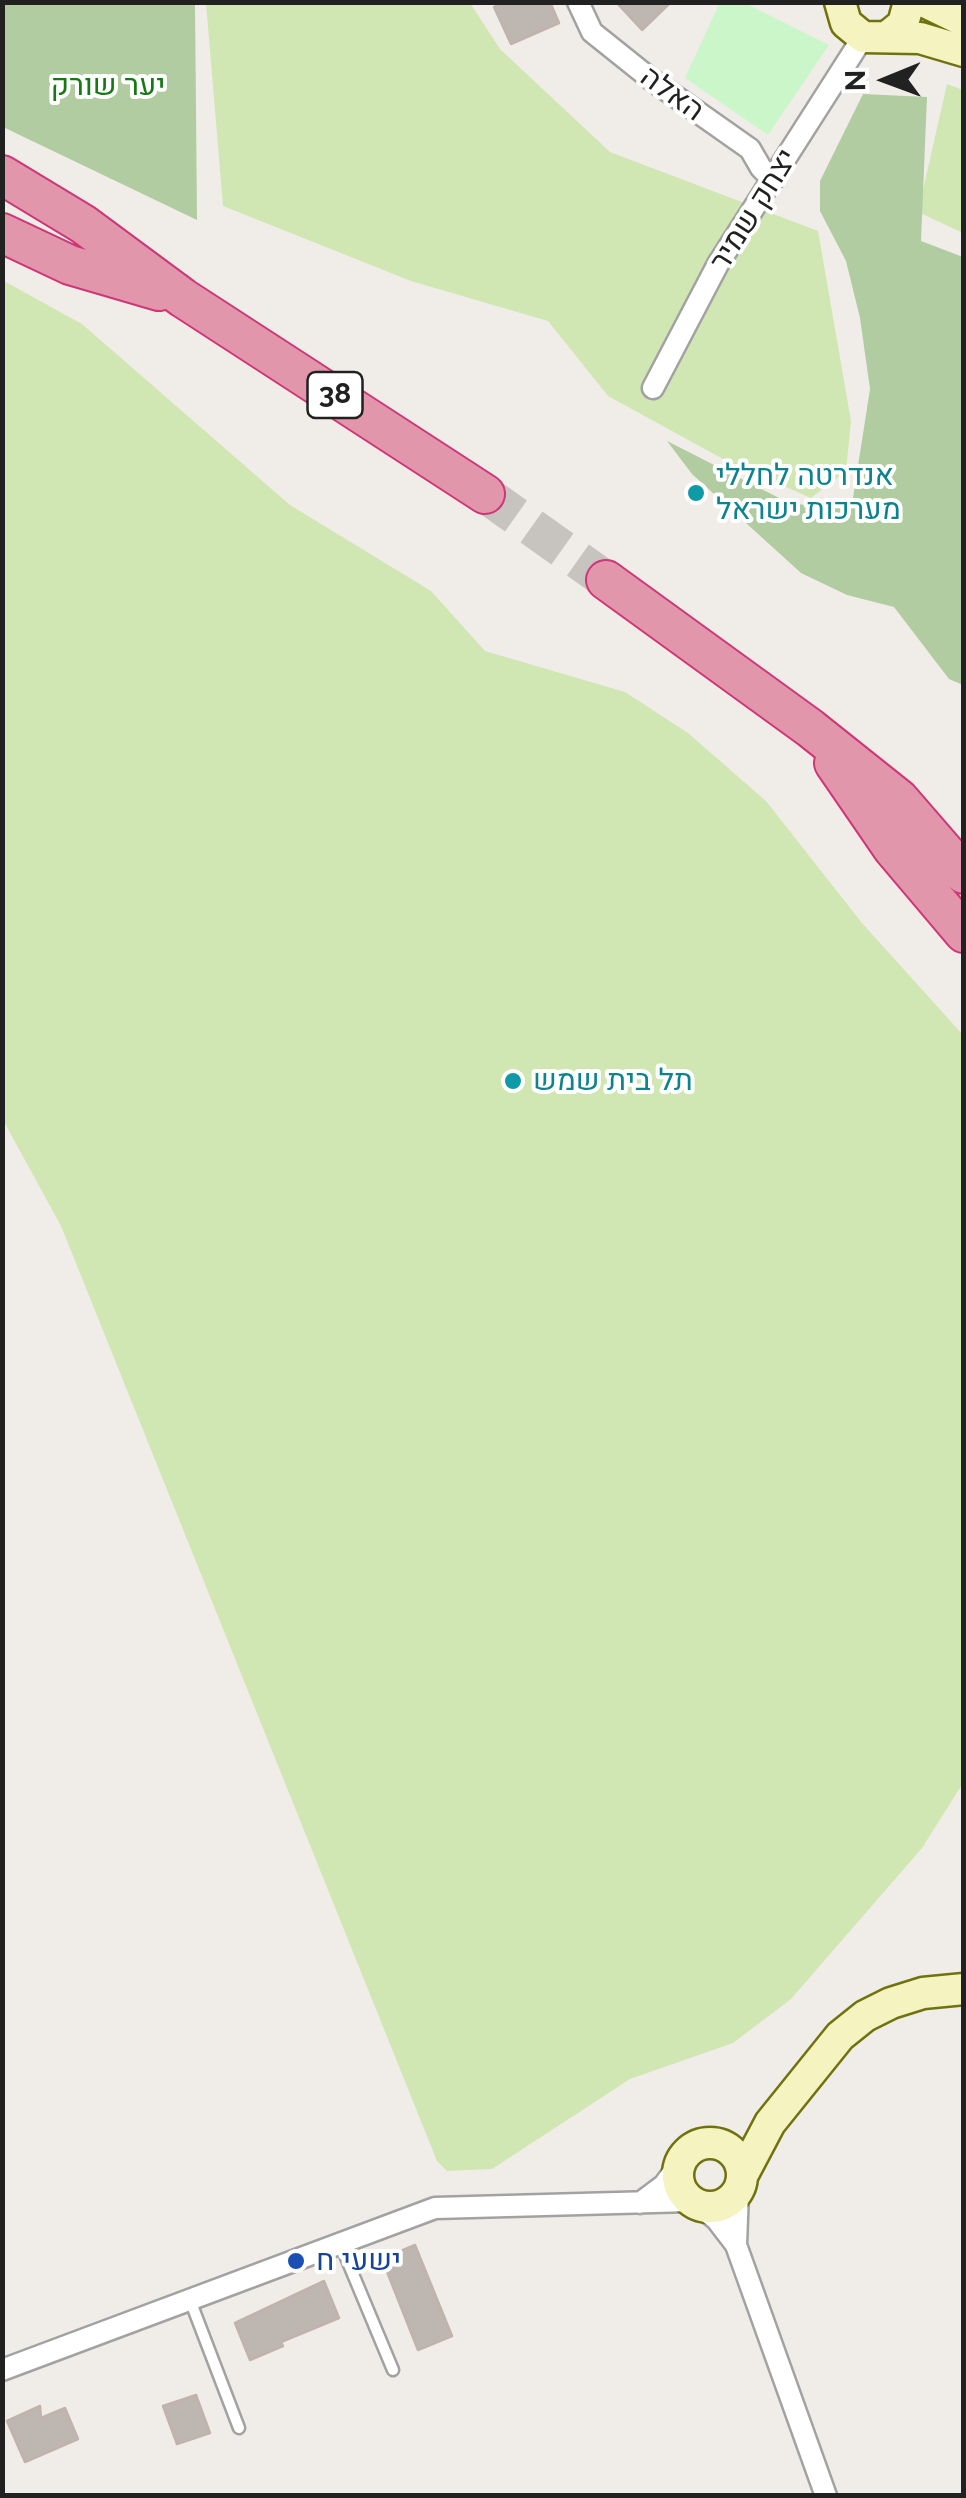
<!DOCTYPE html>
<html>
<head>
<meta charset="utf-8">
<style>
	body { margin:0 }
	#map { position:relative; width:966px; height:2498px; overflow:hidden; background:#f0ede8; font-family:Raleway,sans-serif }
	canvas { display:block }
	.frame { position:absolute; inset:0; border:5px solid #212121; pointer-events:none }
	.north { position:absolute; left:836px; top:30px; width:100px; height:100px; -webkit-text-stroke:8px #fff; paint-order:stroke; rotate:269deg; font-size:28px; font-weight:700; line-height:40px; text-align:center; color:#212121 }
	.north::after { content:''; display:block; margin:auto; width:35px; height:45px; background:#212121; clip-path:polygon(50% 0,100% 100%,50% 72%,0 100%) }
</style>
</head>
<body>
<div id="map">
<canvas width="966" height="2498"></canvas>
<div class="frame"></div>
<div class="north">N</div>
</div>
<script>
const ctx = document.querySelector('canvas').getContext('2d');
ctx.lineJoin = 'round';
function fillPath(path, color) { ctx.fillStyle = color; ctx.fill(path, 'evenodd'); }
const poly = rows => new Path2D(rows.map(r => 'M' + r).join(''));
function strokePath(path, color, width, dash) { ctx.strokeStyle = color; ctx.lineWidth = width; ctx.lineCap = dash ? 'butt' : 'round'; ctx.setLineDash(dash || []); ctx.stroke(path); }
function label(font, color, halo, rows, align = 'center') {
  ctx.font = font + ' Raleway,Heebo,sans-serif'; ctx.lineWidth = 8; ctx.setLineDash([]); ctx.textBaseline = 'middle'; ctx.strokeStyle = halo; ctx.fillStyle = color; for (const [text, x, y, turn = 0] of rows) {
    ctx.save(); ctx.translate(x, y); ctx.rotate((+turn || 0) * Math.PI / 180); ctx.textAlign = isNaN(turn) ? turn : align; if (halo) ctx.strokeText(text, 0, 0); ctx.fillText(text, 0, 0); ctx.restore();
  }
}
const grass = poly([
	[206,3,470,3,500,49,610,152,818,231,851,421,846,471,811,498,723,459,608,396,548,321,411,281,223,206],
	[947,84,963,90,963,233,918,212],
	[2,280,82,324,290,505,431,591,485,651,625,692,688,733,766,801,862,923,963,1035,963,1783,922,1848,791,1999,733,2043,630,2079,492,2169,447,2171,437,2161,61,1226,3,1120]
]);
const forest = poly([
	[2,3,195,3,197,220,3,127],
	[863,94,927,97,921,241,963,257,963,685,949,679,894,607,847,595,801,573,692,474,667,441,787,502,829,509,853,498,870,389,860,318,846,261,820,211,820,181]
]);
const park = poly([
	[720,2,745,3,829,45,768,135,685,78]
]);
const building = poly([
	[503,2,550,2,559,23,511,44,494,7,503,2],
	[616,2,671,2,642,30,616,2],
	[415,2245,452,2336,418,2350,382,2259,415,2245],
	[324,2281,339,2318,281,2342,283,2346,250,2360,235,2323,324,2281],
	[196,2395,210,2433,177,2444,163,2406,196,2395],
	[40,2406,41,2418,65,2408,78,2439,25,2462,7,2421,40,2406]
]);
const highwayTunnel = poly([
	[485,494,606,580]
]);
const lane = poly([
	[340,2243,393,2370],
	[190,2300,239,2428]
]);
const street = poly([
	[578,2,592,32,652,80,750,149,761,168,773,180],
	[653,388,718,264,863,37],
	[640,2203,664,2185,680,2163],
	[699,2206,716,2219,736,2245,826,2496],
	[736,2245,738,2191],
	[2,2370,435,2208,690,2201]
]);
const secondary = poly([
	[840,2,846,23,863,37,920,38,964,51],
	[925,2,964,21],
	[887,37,903,24,909,2],
	'678 2175a32 32 0 1 1 64 0a32 32 0 1 1-64 0Z',
	[742,2176,770,2123,840,2036,865,2016,891,2003,923,1993,964,1989]
]);
const highway = poly([
	[2,175,83,224,183,298,485,494],
	[2,233,70,265,159,291],
	[606,580,810,728,899,799,964,874],
	[834,763,893,849,964,933]
]);
const markers = [
	[696,493,10,"#0f9aa8"],
	[513,1081,10,"#0f9aa8"],
	[296,2261,10,"#1a4fb4"]
];
const shields = [
	[335,395,55]
];
const shieldNames = [
	["38",335,395]
];
const parkNames = [
	["יער שורק",108,86]
];
const streetNames = [
	["האלה",672,94,36],
	["יצחק שמיר",754,210,-58]
];
const cultureNames = [
	["אנדרטה לחללי",716,476],
	["מערכות ישראל",716,510],
	["תל בית שמש",533,1081]
];
const transitNames = [
	["ישעי ח",316,2261]
];
fillPath(grass, '#d0e6b3');
fillPath(forest, '#b1cca0');
fillPath(park, '#caf6ca');
fillPath(building, '#beb6b1');
strokePath(building, '#c1b3ab', 2.5);
strokePath(highwayTunnel, '#c7c4c0', 38, [38, 19]);
strokePath(lane, '#a2a2a2', 15);
strokePath(street, '#a2a2a2', 25);
strokePath(secondary, '#70720e', 35);
strokePath(highway, '#cf3577', 42);
strokePath(lane, '#fff', 10);
strokePath(street, '#fff', 20);
strokePath(secondary, '#f5f4c1', 30);
strokePath(highway, '#e196ab', 38);
for (const [x, y, r, color] of markers) { const dot = new Path2D(); dot.arc(x, y, r, 0, 2 * Math.PI); ctx.fillStyle = color; ctx.fill(dot); strokePath(dot, '#fff', 4); }
for (const [x, y, w] of shields) { const box = new Path2D(); box.roundRect(x - w / 2, y - 23, w, 46, 8); ctx.fillStyle = '#fff'; ctx.fill(box); strokePath(box, '#212121', 2.5); }
label('bold 28px', '#212121', null, shieldNames);
label('30px', '#157914', '#fff', parkNames);
label('30px', '#212121', '#fff', streetNames);
label('30px', '#0d838f', '#fff', cultureNames, 'left');
label('30px', '#164399', '#fff', transitNames, 'left');
</script>
</body>
</html>
